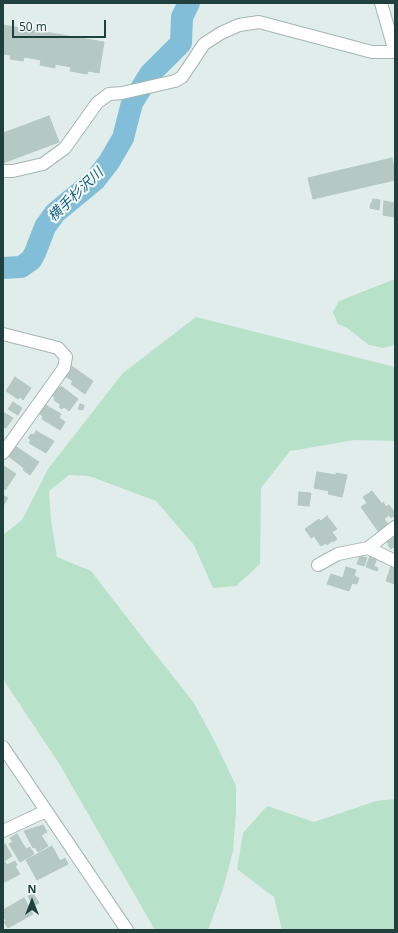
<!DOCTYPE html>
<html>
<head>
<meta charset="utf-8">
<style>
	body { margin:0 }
	#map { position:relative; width:398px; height:933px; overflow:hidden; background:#e1edea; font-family:"Open Sans",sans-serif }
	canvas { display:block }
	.frame { position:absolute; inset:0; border:4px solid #1f403c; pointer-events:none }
	.north { position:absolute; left:12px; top:881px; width:40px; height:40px; -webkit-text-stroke:3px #f2f9f7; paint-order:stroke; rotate:0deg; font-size:11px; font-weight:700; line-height:16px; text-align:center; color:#1f403c }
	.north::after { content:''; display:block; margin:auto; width:14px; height:18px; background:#1f403c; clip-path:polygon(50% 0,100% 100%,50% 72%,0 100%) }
	.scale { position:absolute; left:12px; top:20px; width:94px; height:18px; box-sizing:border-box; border:2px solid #1f403c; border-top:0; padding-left:5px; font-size:12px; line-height:14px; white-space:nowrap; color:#1f403c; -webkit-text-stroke:3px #f2f9f7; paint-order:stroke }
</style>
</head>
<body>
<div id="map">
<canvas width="398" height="933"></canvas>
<div class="frame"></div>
<div class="north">N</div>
<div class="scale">50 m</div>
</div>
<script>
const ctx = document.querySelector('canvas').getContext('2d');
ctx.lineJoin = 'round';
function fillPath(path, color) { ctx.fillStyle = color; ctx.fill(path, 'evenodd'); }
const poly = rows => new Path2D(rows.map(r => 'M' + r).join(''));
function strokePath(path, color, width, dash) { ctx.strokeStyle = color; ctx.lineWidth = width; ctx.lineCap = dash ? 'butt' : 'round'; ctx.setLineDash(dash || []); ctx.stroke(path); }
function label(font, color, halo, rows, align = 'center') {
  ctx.font = font + ' "Open Sans","Noto Sans JP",sans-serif'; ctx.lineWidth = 4; ctx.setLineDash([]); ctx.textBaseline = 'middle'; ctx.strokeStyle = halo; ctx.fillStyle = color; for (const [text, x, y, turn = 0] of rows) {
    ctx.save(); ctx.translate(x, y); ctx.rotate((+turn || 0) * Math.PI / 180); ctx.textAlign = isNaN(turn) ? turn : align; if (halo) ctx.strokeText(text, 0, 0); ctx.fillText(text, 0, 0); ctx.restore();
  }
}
const green = poly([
	[395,279,395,345,383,348,369,345,347,328,338,324,333,312,339,301],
	[196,317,395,367,395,441,355,440,290,451,261,488,260,564,236,586,213,588,194,545,156,501,89,476,69,475,49,491,51,520,57,557,91,571,149,646,194,703,216,744,236,786,236,812,233,851,223,889,208,930,155,930,60,765,3,679,3,535,22,520,48,469,123,373],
	[395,799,395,930,282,930,274,897,237,869,243,833,267,806,314,822,376,801]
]);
const river = poly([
	[3,268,21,267,31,260,35,253,45,227,55,213,95,180,109,162,123,138,132,103,150,74,181,43,182,17,189,3]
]);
const building = poly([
	[3,25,104,42,99,73,88,71,87,74,70,71,71,67,55,64,55,68,40,65,41,60,24,57,23,61,10,59,11,55,3,54,3,25],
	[49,116,59,142,3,163,3,133,49,116],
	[392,158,395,172,395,180,313,199,308,178,392,158],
	[373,199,380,200,379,210,370,208,371,203,372,203,373,199],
	[384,201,395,203,395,217,383,215,384,201],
	[70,365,93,381,85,394,71,384,73,381,63,375,70,365],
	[15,377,31,388,23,400,20,397,18,399,6,391,15,377],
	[56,386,59,388,61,386,78,399,69,411,64,407,62,409,59,407,61,405,54,400,55,398,50,394,56,386],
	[13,402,22,408,18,415,8,409,13,402],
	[44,404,61,414,59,418,65,422,60,430,42,419,43,416,38,413,44,404],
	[80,404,84,405,83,410,78,409,80,404],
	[3,412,13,418,6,428,3,427,3,412],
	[36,431,54,441,46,453,29,443,31,440,28,438,31,434,34,435,36,431],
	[15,446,39,462,30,475,23,470,24,468,8,456,15,446],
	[4,466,16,474,5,490,3,488,3,468,4,466],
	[317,472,336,475,336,473,347,475,342,497,328,494,329,491,314,488,317,472],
	[372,491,382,504,383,502,386,507,389,505,395,513,395,515,391,518,389,515,384,519,388,524,378,531,361,507,367,503,363,497,372,491],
	[299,492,311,493,309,506,298,505,299,492],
	[3,495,8,498,3,506,3,495],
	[327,516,337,529,332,532,337,539,333,542,332,541,327,545,326,543,321,546,314,536,311,538,305,529,319,519,321,521,327,516],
	[395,535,395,549,393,547,391,549,388,545,389,544,387,542,395,535],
	[360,556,367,558,364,566,357,564,360,556],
	[370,556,377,558,374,566,378,568,377,571,366,567,370,556],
	[391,566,395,568,395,584,386,581,391,566],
	[346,567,356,570,354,576,359,578,357,584,352,583,349,591,327,584,331,574,343,578,346,567],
	[43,825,47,832,41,835,48,846,38,852,35,847,33,848,24,831,43,825],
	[17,834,26,849,30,847,34,854,20,862,9,844,13,842,10,838,17,834],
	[5,844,12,856,3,862,3,845,5,844],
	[52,846,60,861,65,858,68,864,37,880,26,860,52,846],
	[15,861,17,865,15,866,20,874,5,882,3,879,3,863,5,862,7,865,15,861],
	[33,893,39,903,33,906,28,896,33,893],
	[24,898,33,914,8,928,4,922,6,921,3,916,5,915,3,910,24,898]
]);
const minor = poly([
	[3,171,13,171,43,164,65,148,97,103,109,94,122,93,175,81,182,77,204,44,221,33,239,25,259,22,372,52,395,52],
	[3,334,58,348,66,357,64,368,3,453],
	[368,548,395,527],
	[318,565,338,554,368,548,395,561],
	[3,747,127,930],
	[3,831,46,811]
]);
const secondary = poly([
	[381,3,395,52]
]);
const waterNames = [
	["横手杉沢川",76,195,-44]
];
fillPath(green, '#b7e1c9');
strokePath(river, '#83bed9', 22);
fillPath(building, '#b6c8c3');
strokePath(building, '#b3c8c2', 1);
strokePath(minor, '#a3b6b2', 14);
strokePath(secondary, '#9ebab5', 14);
strokePath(minor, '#fff', 12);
strokePath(secondary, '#fff', 12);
label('italic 14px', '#125f83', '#f2f9f7', waterNames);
</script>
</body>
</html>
